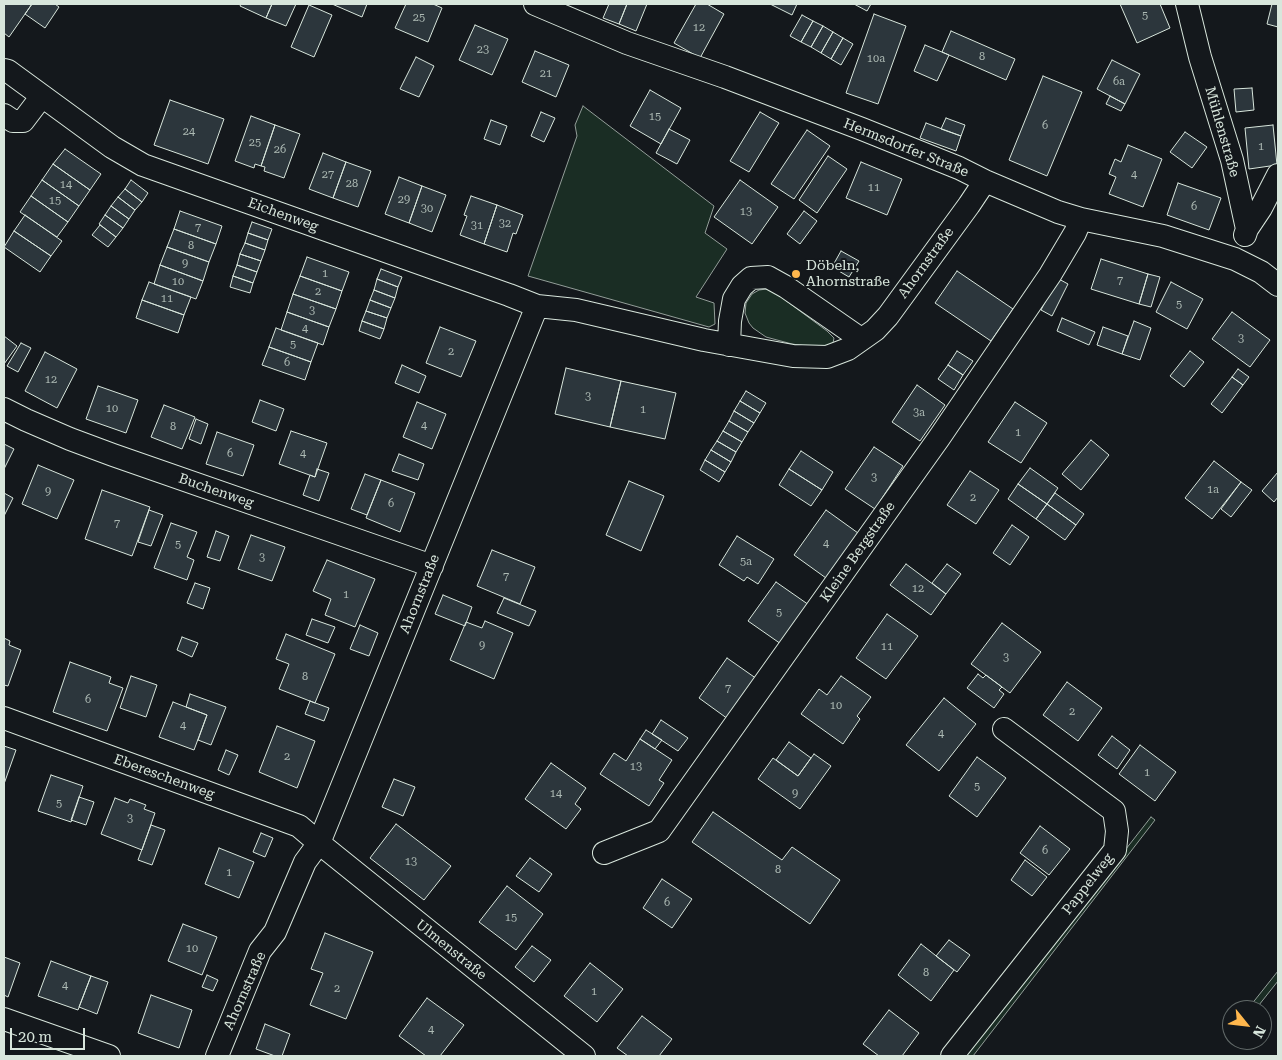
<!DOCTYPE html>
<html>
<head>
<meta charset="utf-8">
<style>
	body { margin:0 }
	#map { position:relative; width:1282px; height:1060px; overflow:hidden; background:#14181c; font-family:"Roboto Serif",serif }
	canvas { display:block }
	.frame { position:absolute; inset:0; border:5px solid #d8e6dc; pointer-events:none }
	.north { position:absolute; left:1222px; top:1000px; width:50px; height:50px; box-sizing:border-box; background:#14181c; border:1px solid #626a69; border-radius:50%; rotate:119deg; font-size:14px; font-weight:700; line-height:20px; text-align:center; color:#d8e6dc }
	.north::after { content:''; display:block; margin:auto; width:18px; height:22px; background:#ffb74d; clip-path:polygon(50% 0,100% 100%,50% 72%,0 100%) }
	.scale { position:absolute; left:10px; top:1028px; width:75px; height:22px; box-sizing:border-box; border:2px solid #d8e6dc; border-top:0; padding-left:6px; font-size:15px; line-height:18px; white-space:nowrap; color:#d8e6dc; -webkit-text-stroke:4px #14181c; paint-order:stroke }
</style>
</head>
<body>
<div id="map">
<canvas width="1282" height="1060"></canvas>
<div class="frame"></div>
<div class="north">N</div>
<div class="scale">20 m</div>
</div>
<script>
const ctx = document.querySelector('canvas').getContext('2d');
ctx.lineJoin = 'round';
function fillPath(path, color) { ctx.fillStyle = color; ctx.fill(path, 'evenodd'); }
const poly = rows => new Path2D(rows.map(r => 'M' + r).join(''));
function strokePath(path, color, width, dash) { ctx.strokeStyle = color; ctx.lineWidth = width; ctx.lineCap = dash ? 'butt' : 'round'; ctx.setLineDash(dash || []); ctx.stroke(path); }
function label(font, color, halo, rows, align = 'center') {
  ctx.font = font + ' "Roboto Serif",serif'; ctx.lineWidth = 4; ctx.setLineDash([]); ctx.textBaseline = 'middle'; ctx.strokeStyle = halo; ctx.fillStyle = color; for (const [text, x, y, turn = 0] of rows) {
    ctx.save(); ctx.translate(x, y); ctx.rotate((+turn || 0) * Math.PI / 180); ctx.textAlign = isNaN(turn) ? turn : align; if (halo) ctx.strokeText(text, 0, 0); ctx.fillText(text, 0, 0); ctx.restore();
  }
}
const green = poly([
	[583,106,714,206,705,233,727,249,696,297,714,303,715,324,709,327,528,276,577,136,575,125,583,106],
	[767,289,777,294,827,331,834,338,833,343,828,346,813,347,792,344,766,337,753,328,749,323,745,313,746,303,752,294,759,290,767,289],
	[1151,817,1155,820,973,1056,964,1056,1151,817],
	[1278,971,1278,981,1255,1010,1247,1010,1278,971]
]);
const building = poly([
	[4,4,32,4,9,37,4,33,4,4],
	[32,4,55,4,59,7,45,28,25,14,32,4],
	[241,4,272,4,266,18,240,6,241,4],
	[272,4,296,4,286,26,266,18,272,4],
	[332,4,367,4,362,17,332,4],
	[406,4,433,4,442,8,428,42,395,28,406,4],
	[609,4,627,4,619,24,603,18,609,4],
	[627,4,647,4,636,31,619,24,627,4],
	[696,4,707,4,724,14,700,58,674,43,696,4],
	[770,4,797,4,792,15,770,4],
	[854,4,871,4,867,11,854,4],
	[1120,4,1160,4,1170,28,1137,43,1120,4],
	[1272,4,1278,4,1278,27,1267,24,1272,4],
	[309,5,332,15,314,57,291,47,309,5],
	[874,14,906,26,878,104,846,93,874,14],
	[802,15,813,21,801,42,790,36,802,15],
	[813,21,823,26,811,47,801,42,813,21],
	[475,25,508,39,492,75,459,60,475,25],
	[823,26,833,32,821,53,811,47,823,26],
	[951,31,1015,59,1006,80,942,52,951,31],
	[833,32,843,38,831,59,821,53,833,32],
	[843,38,853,44,841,65,831,59,843,38],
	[925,45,949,55,937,81,914,71,925,45],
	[535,51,569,65,556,97,522,82,535,51],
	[416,57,434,66,419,97,400,89,416,57],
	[1112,60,1140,74,1125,104,1097,89,1112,60],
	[1043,76,1082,92,1047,176,1009,160,1043,76],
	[1252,88,1254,110,1236,112,1234,89,1252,88],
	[650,90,681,108,661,144,630,126,650,90],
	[1110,96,1125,104,1121,111,1106,104,1110,96],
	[170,100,224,119,208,164,154,145,170,100],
	[541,112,555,118,544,142,531,136,541,112],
	[760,112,779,123,749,172,730,161,760,112],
	[251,116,275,125,261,166,255,164,254,168,235,161,251,116],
	[946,118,965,125,961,136,941,129,946,118],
	[491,120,507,126,500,145,484,139,491,120],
	[926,123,961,136,956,151,920,138,926,123],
	[275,125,300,134,284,178,264,171,265,167,261,166,275,125],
	[1273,125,1277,165,1249,169,1245,128,1273,125],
	[669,129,690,140,677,164,656,153,669,129],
	[807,130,830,146,794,199,771,184,807,130],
	[1185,132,1207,147,1192,168,1170,152,1185,132],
	[1128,145,1162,159,1143,207,1109,194,1116,177,1109,174,1115,159,1121,162,1128,145],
	[65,149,101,174,90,190,53,164,65,149],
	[323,153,346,162,333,198,309,189,323,153],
	[828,156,847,169,817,213,799,200,828,156],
	[346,162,371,171,358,207,333,198,346,162],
	[861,162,902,179,887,215,846,198,861,162],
	[53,164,90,190,79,206,42,180,53,164],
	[399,177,422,186,409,223,385,214,399,177],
	[42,180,79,206,68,222,31,196,42,180],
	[131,180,148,193,142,202,125,189,131,180],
	[740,180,778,207,752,244,714,217,740,180],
	[1178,183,1221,198,1209,230,1167,215,1178,183],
	[422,186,446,195,432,232,409,223,422,186],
	[125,189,142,202,135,210,118,197,125,189],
	[31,196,68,222,57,237,20,212,31,196],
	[471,196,497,205,484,244,460,235,467,216,464,215,471,196],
	[118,197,135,210,129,219,111,206,118,197],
	[497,205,523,215,516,234,513,233,507,252,484,244,497,205],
	[111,206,129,219,123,228,105,215,111,206],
	[180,211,222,226,216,244,174,229,180,211],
	[804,211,817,221,800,244,787,234,804,211],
	[25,215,62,241,51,256,14,231,25,215],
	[105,215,123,228,116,237,99,224,105,215],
	[252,222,272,229,268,240,248,233,252,222],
	[100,225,116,237,108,247,92,235,100,225],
	[174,229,216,244,209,262,167,247,174,229],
	[14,231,51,256,40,272,4,247,14,231],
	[248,233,268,240,265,250,245,243,248,233],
	[245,243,265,250,261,261,240,254,245,243],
	[167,247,209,262,203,281,160,265,167,247],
	[841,251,859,261,849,277,832,267,841,251],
	[240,254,261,261,257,272,237,265,240,254],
	[307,257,349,272,342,291,300,276,307,257],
	[1101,259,1148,274,1139,304,1091,289,1101,259],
	[160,265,203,281,196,299,154,284,160,265],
	[237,265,257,272,253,283,233,276,237,265],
	[381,269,402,277,398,287,377,279,381,269],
	[957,271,1013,309,991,341,935,303,957,271],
	[1148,274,1160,277,1151,307,1139,304,1148,274],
	[233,276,253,283,250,293,230,287,233,276],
	[300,276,342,291,336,309,293,294,300,276],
	[1057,278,1068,284,1052,316,1041,310,1057,278],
	[377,279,398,287,395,298,374,290,377,279],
	[149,282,191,297,184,315,142,300,149,282],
	[1171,282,1203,299,1187,329,1156,312,1171,282],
	[374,290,395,298,391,308,370,300,374,290],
	[293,294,336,309,329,327,287,312,293,294],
	[142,300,184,315,178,333,136,318,142,300],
	[370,300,391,308,387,318,366,311,370,300],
	[366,311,387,318,384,329,362,321,366,311],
	[287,312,329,327,323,345,281,330,287,312],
	[1232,312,1270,340,1250,367,1212,339,1232,312],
	[1062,318,1095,332,1089,345,1057,331,1062,318],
	[362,321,384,329,380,339,359,331,362,321],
	[1134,321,1151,328,1140,360,1122,354,1134,321],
	[440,327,476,341,461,377,426,363,440,327],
	[1103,327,1128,336,1122,354,1097,345,1103,327],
	[276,328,318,343,311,362,269,347,276,328],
	[4,336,17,346,4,364,4,336],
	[21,343,31,348,18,372,7,366,21,343],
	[269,347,311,362,305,380,262,365,269,347],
	[957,351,973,361,963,375,948,365,957,351],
	[1190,351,1204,362,1184,387,1170,376,1190,351],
	[45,352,77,369,57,408,25,391,45,352],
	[402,365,426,376,419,393,395,383,402,365],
	[948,365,963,375,954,390,938,379,948,365],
	[566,368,621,381,610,427,555,414,566,368],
	[1238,369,1249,377,1243,385,1232,377,1238,369],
	[1232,377,1243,385,1222,413,1211,404,1232,377],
	[621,381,676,393,665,439,610,427,621,381],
	[917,385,945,405,920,441,892,422,917,385],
	[98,386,138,400,126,433,86,419,98,386],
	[746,391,766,403,760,413,740,401,746,391],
	[260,400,284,409,276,431,252,422,260,400],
	[740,401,760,413,754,423,734,411,740,401],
	[417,402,446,414,432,449,403,437,417,402],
	[1015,402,1047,423,1021,463,988,442,1015,402],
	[164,405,195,417,182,449,151,437,164,405],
	[734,411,754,423,748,432,729,421,734,411],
	[196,419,208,424,201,444,189,439,196,419],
	[729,421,748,432,742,442,723,431,729,421],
	[291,431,327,443,315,477,279,464,291,431],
	[723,431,742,442,736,452,717,441,723,431],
	[217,432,254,445,243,476,206,464,217,432],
	[1091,440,1109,455,1081,490,1062,474,1091,440],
	[717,441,736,452,731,462,711,450,717,441],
	[4,444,14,449,4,469,4,444],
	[874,447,903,466,875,509,845,489,874,447],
	[711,450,731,462,725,472,705,460,711,450],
	[801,451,833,472,822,490,789,469,801,451],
	[399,454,424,464,418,480,392,471,399,454],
	[705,460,725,472,719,482,700,470,705,460],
	[1214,461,1241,482,1212,519,1185,498,1214,461],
	[38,465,74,480,57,519,22,504,38,465],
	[1030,468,1058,488,1047,504,1018,484,1030,468],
	[317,469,329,473,319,501,303,495,310,475,315,477,317,469],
	[789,469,822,490,811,506,779,485,789,469],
	[970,471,999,490,976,524,947,505,970,471],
	[1278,472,1278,497,1274,502,1262,491,1278,472],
	[365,474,381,480,367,515,351,509,365,474],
	[381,480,415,493,400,532,366,518,381,480],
	[629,481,664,496,641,551,606,535,629,481],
	[1241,482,1252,490,1231,517,1221,509,1241,482],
	[1018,484,1047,504,1036,519,1008,499,1018,484],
	[102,490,150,507,132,556,85,539,102,490],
	[4,493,13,498,4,516,4,493],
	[1055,493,1084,514,1076,525,1047,504,1055,493],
	[1047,504,1076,525,1065,540,1036,519,1047,504],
	[149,510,163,515,151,546,138,542,149,510],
	[826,510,858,533,826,578,794,555,826,510],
	[171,523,197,532,187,557,194,560,187,580,154,568,171,523],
	[1012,525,1029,537,1010,565,993,553,1012,525],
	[216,531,229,536,220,561,207,557,216,531],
	[251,535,285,547,272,581,238,569,251,535],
	[737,536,774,559,758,584,747,577,744,581,719,565,737,536],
	[492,550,535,567,520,604,477,586,492,550],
	[327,560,375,579,355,627,325,615,331,599,313,591,327,560],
	[906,564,946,594,931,615,890,585,906,564],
	[947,564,961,574,946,594,932,583,947,564],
	[776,582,809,605,781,644,748,621,776,582],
	[195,583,210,588,203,609,187,603,195,583],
	[443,595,472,607,465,626,435,614,443,595],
	[504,598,536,611,529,626,497,613,504,598],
	[887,614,918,636,886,679,856,658,887,614],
	[312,619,335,627,328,643,306,635,312,619],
	[485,621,513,633,494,679,450,660,466,622,482,628,485,621],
	[1002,623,1041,652,1010,693,971,664,1002,623],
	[360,625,378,633,369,656,350,649,360,625],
	[286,634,335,654,315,703,279,689,289,664,276,659,286,634],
	[182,637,198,643,192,657,177,650,182,637],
	[4,638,10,641,9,645,21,650,8,686,4,685,4,638],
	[727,658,757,679,728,719,699,698,727,658],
	[70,662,111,677,109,683,123,688,107,731,53,712,70,662],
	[978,674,983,678,986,675,1002,687,999,690,1004,694,994,708,967,688,978,674],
	[131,676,157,685,146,717,120,708,131,676],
	[841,676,871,697,857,716,860,719,843,744,801,714,819,689,827,695,841,676],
	[1067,682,1102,708,1078,741,1043,715,1067,682],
	[190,694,226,707,211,745,198,740,207,715,186,707,190,694],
	[944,698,976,724,939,771,906,745,944,698],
	[310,701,329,708,324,721,305,714,310,701],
	[173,702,207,715,194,750,159,737,173,702],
	[661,720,688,738,678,751,652,734,661,720],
	[277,726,315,741,297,788,259,772,277,726],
	[646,730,662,740,655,749,640,739,646,730],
	[1112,736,1130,750,1117,769,1098,755,1112,736],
	[640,739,672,760,659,780,664,783,649,806,600,774,614,753,626,761,640,739],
	[789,742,811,758,798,776,776,760,789,742],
	[1140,745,1176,772,1155,801,1119,774,1140,745],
	[4,746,16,750,4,784,4,746],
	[226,750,238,755,229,775,218,770,226,750],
	[814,754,831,766,800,809,758,779,773,758,798,776,814,754],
	[977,757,1006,778,977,817,949,796,977,757],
	[551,763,586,788,575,804,581,809,566,829,525,799,551,763],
	[51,775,83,786,71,822,38,811,51,775],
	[394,779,415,787,403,816,382,807,394,779],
	[79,797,94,802,86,825,71,820,79,797],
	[115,798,128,803,130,799,146,805,144,809,155,813,142,850,101,834,115,798],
	[713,812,782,860,792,847,840,880,810,924,692,842,713,812],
	[396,824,451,866,424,900,370,858,396,824],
	[151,825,165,830,152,865,138,860,151,825],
	[1040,826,1070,849,1049,875,1020,853,1040,826],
	[261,833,273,838,265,857,253,852,261,833],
	[219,848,254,862,239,898,205,884,219,848],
	[530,858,552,874,539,892,516,876,530,858],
	[1025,860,1047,877,1032,896,1011,880,1025,860],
	[662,879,692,899,672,928,643,908,662,879],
	[507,886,543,914,516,950,479,922,507,886],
	[183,924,217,937,202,975,168,961,183,924],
	[325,933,373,952,346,1019,310,1005,323,973,311,969,325,933],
	[949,940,970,955,957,972,936,956,949,940],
	[921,944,954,970,931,1001,898,975,921,944],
	[532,946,551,960,534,982,515,967,532,946],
	[4,957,20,963,8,997,4,995,4,957],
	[51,961,91,976,78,1010,38,996,51,961],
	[590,963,623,989,597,1022,564,996,590,963],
	[207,975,218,980,213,991,202,987,207,975],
	[91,976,108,982,97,1014,79,1007,91,976],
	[151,995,192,1010,179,1048,138,1033,151,995],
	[427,998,464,1025,440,1056,426,1056,399,1036,427,998],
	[889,1010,919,1033,902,1056,879,1056,863,1044,889,1010],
	[642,1016,672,1039,659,1056,628,1056,617,1048,642,1016],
	[265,1024,290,1034,282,1056,275,1056,256,1049,265,1024]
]);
const street = poly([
	[535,4,627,43,725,77,862,129,959,168,985,181,1058,212,1081,219,1163,236,1235,259,1261,272,1278,285],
	[1187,4,1200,57,1232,160,1247,229],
	[4,70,8,71,112,147,143,165,509,295,537,306],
	[4,115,13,121,23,121,42,96],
	[1245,235,1247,229,1261,208,1278,175],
	[729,345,730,321,734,299,742,286,751,278,768,277,786,287,861,339],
	[4,409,26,420,70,439,113,455,432,566],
	[4,718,299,826,319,843,584,1056],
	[604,853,659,831,939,438,1050,275,1075,233,1081,219],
	[4,1019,109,1056],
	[217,1056,260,951,275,932,305,862,319,843,537,306,576,310,704,340,793,356,827,357,848,349,875,330,888,316,969,205,985,181],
	[952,1056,1115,850,1117,831,1114,811,1004,729]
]);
const markers = [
	[796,274,5,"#ffb74d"]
];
const numberNames = [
	["5",1145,16],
	["25",419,18],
	["12",699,28],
	["23",483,50],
	["8",982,57],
	["10a",876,59],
	["21",546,74],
	["6a",1119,82],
	["15",655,117],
	["6",1045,126],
	["24",189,132],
	["25",255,143],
	["1",1261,147],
	["26",280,150],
	["27",328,175],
	["4",1134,175],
	["28",352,184],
	["14",66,185],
	["11",874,188],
	["29",404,200],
	["15",55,201],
	["6",1194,207],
	["30",427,209],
	["13",746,212],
	["32",505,224],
	["31",477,226],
	["7",198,228],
	["8",191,246],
	["9",185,264],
	["1",325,274],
	["7",1120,281],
	["10",178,282],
	["2",318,292],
	["11",167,299],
	["5",1179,305],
	["3",312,311],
	["4",305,329],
	["3",1241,339],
	["5",293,345],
	["2",451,352],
	["6",287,363],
	["12",51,380],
	["3",588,397],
	["10",112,409],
	["1",643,410],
	["3a",919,413],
	["4",424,426],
	["8",173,427],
	["1",1018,433],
	["6",230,454],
	["4",303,454],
	["3",874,478],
	["1a",1213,490],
	["9",48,492],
	["2",973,498],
	["6",391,504],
	["7",117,524],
	["4",826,544],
	["5",178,545],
	["3",262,558],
	["5a",746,562],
	["7",506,577],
	["12",918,589],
	["1",346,595],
	["5",779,613],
	["9",482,646],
	["11",887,647],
	["3",1006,658],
	["8",305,677],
	["7",728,689],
	["6",88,700],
	["10",836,706],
	["2",1072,712],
	["4",183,726],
	["4",941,734],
	["2",287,757],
	["13",636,767],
	["1",1147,773],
	["5",977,787],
	["14",556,794],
	["9",795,794],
	["5",59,804],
	["3",130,819],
	["6",1045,851],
	["13",411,862],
	["8",778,870],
	["1",229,873],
	["6",667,903],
	["15",511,918],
	["10",192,949],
	["8",926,973],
	["4",65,986],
	["2",337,989],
	["1",594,992],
	["4",431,1030]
];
const streetNames = [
	["Mühlenstraße",1222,132,74],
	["Hermsdorfer Straße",906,148,22],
	["Eichenweg",283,215,20],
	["Ahornstraße",926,263,-54],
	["Buchenweg",216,491,19],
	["Kleine Bergstraße",858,552,-55],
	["Ahornstraße",420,594,-68],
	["Ebereschenweg",164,777,20],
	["Pappelweg",1088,884,-52],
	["Ulmenstraße",451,950,39],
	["Ahornstraße",245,991,-66]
];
const poiNames = [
	["Döbeln,",806,266],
	["Ahornstraße",806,282]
];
fillPath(green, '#1a2d24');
strokePath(green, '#939e99', 1);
fillPath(building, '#2c363c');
strokePath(building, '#d8e6dc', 1);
strokePath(street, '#d8e6dc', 24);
strokePath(street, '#14181c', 22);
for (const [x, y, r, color] of markers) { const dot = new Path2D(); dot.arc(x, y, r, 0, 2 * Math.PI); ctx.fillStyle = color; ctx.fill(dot); strokePath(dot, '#14181c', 2); }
label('11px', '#adbab4', null, numberNames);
label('14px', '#d8e6dc', '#14181c', streetNames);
label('14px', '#d8e6dc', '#14181c', poiNames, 'left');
</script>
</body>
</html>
